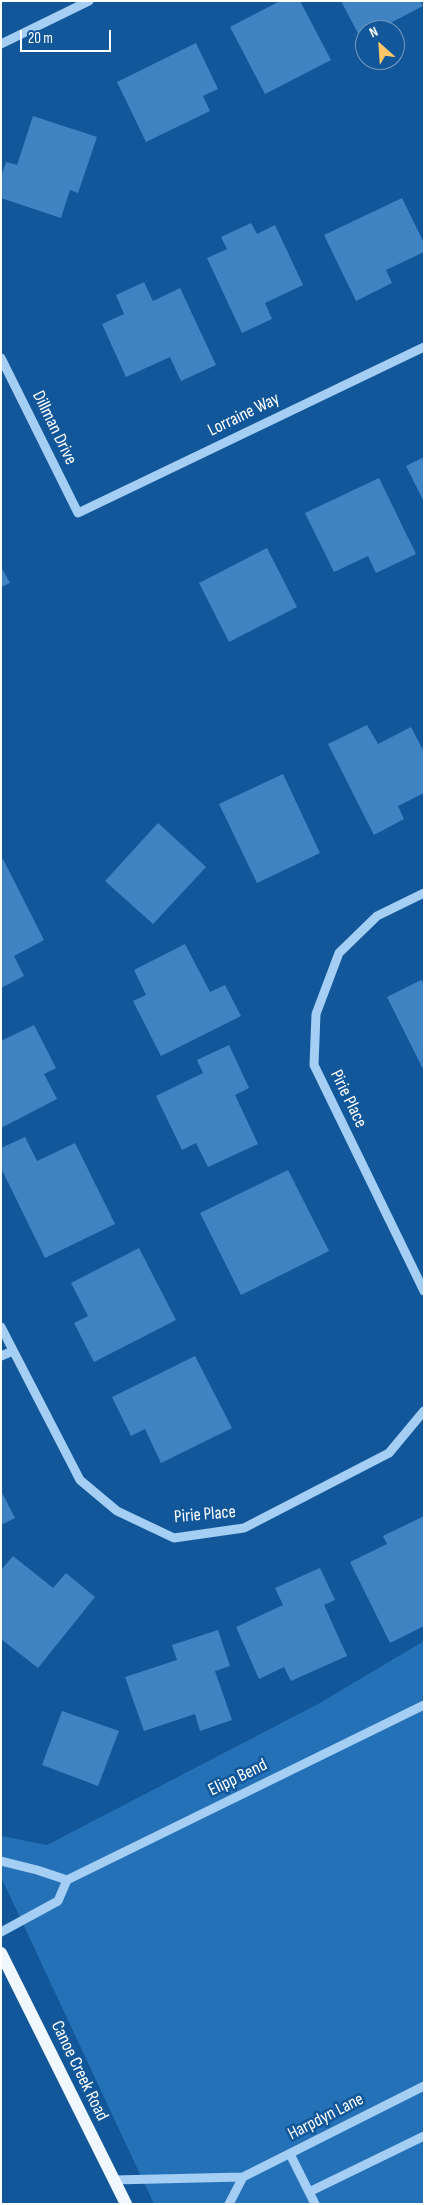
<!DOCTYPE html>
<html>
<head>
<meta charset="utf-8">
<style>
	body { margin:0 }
	#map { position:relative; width:425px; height:2205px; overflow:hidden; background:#125799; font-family:"Sofia Sans Condensed",sans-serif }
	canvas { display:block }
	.frame { position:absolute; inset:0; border:2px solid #fff; pointer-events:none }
	.north { position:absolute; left:355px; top:20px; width:50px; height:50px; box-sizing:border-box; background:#125799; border:1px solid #719ac2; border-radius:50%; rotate:334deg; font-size:14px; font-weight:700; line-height:20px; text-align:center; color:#fff }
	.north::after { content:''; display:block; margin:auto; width:18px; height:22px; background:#ffc867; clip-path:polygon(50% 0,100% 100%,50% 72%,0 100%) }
	.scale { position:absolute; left:20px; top:30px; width:91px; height:22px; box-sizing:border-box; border:2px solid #fff; border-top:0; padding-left:6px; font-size:15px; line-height:18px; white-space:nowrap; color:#fff; -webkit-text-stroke:4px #125799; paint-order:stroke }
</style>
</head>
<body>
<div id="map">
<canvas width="425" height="2205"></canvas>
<div class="frame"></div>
<div class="north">N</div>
<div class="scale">20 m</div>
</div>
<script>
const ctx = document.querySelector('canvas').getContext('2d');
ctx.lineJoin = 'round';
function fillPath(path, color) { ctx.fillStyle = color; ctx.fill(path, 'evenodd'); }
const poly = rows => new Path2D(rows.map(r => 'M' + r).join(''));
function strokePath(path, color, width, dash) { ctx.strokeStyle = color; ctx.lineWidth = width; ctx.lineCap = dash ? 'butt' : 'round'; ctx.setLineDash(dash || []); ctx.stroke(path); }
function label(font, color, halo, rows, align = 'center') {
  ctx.font = font + ' "Sofia Sans Condensed",sans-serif'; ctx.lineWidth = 5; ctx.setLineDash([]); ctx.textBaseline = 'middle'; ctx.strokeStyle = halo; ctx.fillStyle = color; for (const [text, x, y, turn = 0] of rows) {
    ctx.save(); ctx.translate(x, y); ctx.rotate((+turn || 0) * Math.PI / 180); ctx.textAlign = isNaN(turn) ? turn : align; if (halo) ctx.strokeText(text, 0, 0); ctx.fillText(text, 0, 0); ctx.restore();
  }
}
const green = poly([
	[424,1641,424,2204,154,2204,1,1877,1,1836,47,1845,318,1704]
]);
const building = poly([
	[280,1,300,1,331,60,265,94,230,27],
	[341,1,420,1,423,6,377,30,365,30,365,36,361,39],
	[196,43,218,89,203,96,210,111,146,142,117,82],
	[33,116,97,137,78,193,70,190,61,218,1,198,1,177,6,162,17,165],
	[402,198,424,243,424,252,386,270,392,283,356,301,324,235],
	[251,223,257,234,275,225,303,285,265,303,272,319,242,333,207,258,227,249,221,237],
	[144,282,153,301,180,288,216,365,181,381,170,357,126,377,102,324,124,314,116,295],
	[424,457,424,502,406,466],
	[379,478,416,554,376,573,368,556,334,572,305,513],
	[267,548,297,607,229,642,199,583],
	[1,567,10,583,1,587],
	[367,725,378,744,411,727,424,752,424,793,398,806,404,819,374,835,328,744],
	[283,774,320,853,257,883,219,804],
	[158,823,206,867,153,924,105,881],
	[3,859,44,940,14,956,24,976,1,988,1,860],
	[185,944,210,992,225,985,241,1016,161,1056,133,1001,146,995,134,970],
	[421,980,424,984,424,1071,387,997],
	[34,1025,56,1068,44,1074,57,1099,1,1128,1,1041],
	[229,1045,249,1088,235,1095,258,1144,208,1167,196,1143,182,1150,156,1096,203,1073,197,1060],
	[25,1137,37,1161,75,1143,115,1224,45,1258,1,1168,1,1148],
	[288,1170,329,1251,241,1295,200,1213],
	[139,1248,176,1320,94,1362,74,1323,88,1316,71,1283],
	[195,1356,232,1428,161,1463,145,1429,131,1436,112,1397],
	[1,1491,15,1518,1,1525],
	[424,1516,424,1626,390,1643,350,1562,387,1544,383,1536],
	[13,1556,53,1588,66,1573,95,1597,38,1668,1,1639,1,1570],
	[320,1568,335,1600,324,1605,347,1656,291,1681,284,1667,259,1679,236,1627,283,1605,275,1588],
	[218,1630,230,1666,215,1671,232,1720,200,1731,195,1714,144,1731,125,1677,177,1660,172,1645],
	[62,1711,119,1731,98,1786,42,1765]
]);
const minor = poly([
	[1,44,89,1],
	[1,358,78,513,424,347],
	[424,893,377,916,339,953,316,1014,314,1065,424,1291],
	[1,1327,80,1480,117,1511,174,1538,244,1528,389,1453,424,1411],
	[1,1356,13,1351],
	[1,1861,37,1870,67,1880],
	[1,1932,58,1901,67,1880,424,1705],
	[290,2154,315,2204],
	[243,2177,424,2086],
	[114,2180,243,2177,229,2204],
	[309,2192,424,2136]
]);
const major = poly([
	[1,1953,126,2204]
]);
const streetNames = [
	["Lorraine Way",244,415,-26],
	["Dillman Drive",54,428,64],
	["Pirie Place",348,1099,64],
	["Pirie Place",205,1515,-5],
	["Elipp Bend",238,1778,-26],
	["Canoe Creek Road",79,2071,64],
	["Harpdyn Lane",326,2117,-27]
];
fillPath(green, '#2471b7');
fillPath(building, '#3f83c2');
strokePath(minor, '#a4cef4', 9);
strokePath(major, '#f1f7ff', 12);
label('18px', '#fff', '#125799', streetNames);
</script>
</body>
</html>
